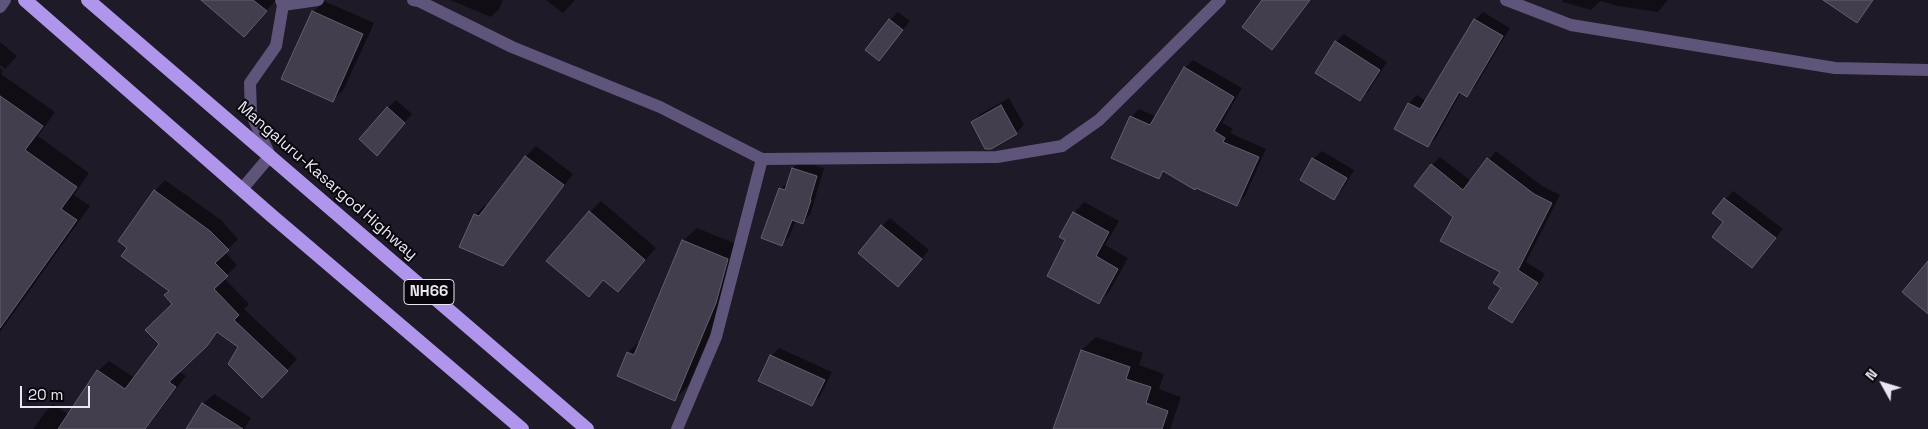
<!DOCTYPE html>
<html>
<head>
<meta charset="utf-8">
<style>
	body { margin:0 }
	#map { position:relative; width:1928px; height:429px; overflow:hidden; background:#1e1a28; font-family:"Space Grotesk",sans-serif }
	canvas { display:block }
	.north { position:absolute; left:1858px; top:359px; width:50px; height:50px; -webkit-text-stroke:4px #08060c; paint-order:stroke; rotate:309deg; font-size:14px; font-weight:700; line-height:20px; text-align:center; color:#e9e7f0 }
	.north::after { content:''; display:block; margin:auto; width:18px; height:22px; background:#e9e7f0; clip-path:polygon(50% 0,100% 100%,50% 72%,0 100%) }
	.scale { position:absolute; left:20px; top:386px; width:70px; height:22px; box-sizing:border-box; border:2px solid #e9e7f0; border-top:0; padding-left:6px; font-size:15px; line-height:18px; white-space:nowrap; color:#e9e7f0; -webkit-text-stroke:4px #08060c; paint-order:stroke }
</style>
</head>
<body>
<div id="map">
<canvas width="1928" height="429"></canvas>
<div class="north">N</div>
<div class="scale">20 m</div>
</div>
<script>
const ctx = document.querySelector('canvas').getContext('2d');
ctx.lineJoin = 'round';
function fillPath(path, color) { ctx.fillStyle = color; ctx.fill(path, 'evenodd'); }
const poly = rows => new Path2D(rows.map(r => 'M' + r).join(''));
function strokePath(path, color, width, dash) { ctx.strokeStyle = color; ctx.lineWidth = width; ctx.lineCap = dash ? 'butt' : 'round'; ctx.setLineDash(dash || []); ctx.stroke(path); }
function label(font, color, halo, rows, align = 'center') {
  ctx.font = font + ' "Space Grotesk",sans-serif'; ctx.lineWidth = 4; ctx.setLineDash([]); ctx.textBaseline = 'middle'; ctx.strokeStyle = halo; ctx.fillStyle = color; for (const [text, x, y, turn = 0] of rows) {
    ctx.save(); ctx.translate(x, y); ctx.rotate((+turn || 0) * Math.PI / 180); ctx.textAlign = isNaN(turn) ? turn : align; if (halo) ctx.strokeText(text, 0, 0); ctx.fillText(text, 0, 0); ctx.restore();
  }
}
const shadow = poly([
	[203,0,276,0,244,35],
	[450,0,503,0,499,9,491,17],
	[546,0,575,0,563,13],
	[1563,0,1668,0,1658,12,1618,6,1600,1,1591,10,1563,2],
	[324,1,374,23,344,89,332,101,313,12],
	[898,12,910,21,879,59,890,20],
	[1483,12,1510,28,1475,87,1466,95,1461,92,1436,138,1428,146,1395,128,1409,103,1417,95,1426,101,1475,20],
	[1344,34,1387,62,1368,92,1360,100,1336,42],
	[0,42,17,56,5,69,0,65],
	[1193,60,1242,88,1222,123,1233,129,1230,133,1266,149,1245,196,1237,204,1166,171,1159,178,1131,117,1139,109,1157,117,1185,68],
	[0,68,3,71,1,74,55,112,38,136,89,173,74,195,90,206,0,332],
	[1009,98,1024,125,1016,133,972,123,980,114],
	[396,100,412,114,385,146,388,108],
	[536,146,573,174,512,254,502,264,475,215,485,205,488,206,526,156],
	[1322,151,1354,170,1342,190,1334,198,1302,179,1313,159],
	[1496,151,1542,186,1560,195,1526,262,1545,274,1520,313,1512,322,1502,288,1502,272,1455,216,1432,165,1440,157,1471,181],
	[800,161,824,168,810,215,803,222,796,220,789,237,782,244,780,189,789,182,793,168],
	[165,180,221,220,238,239,225,252,237,265,224,278,249,304,244,309,297,359,272,386,240,347,219,332,178,371,186,376,146,429,33,429,43,415,53,404,69,415,98,371,109,361,135,378,160,344,174,304,171,290,129,247,119,241,155,191],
	[1733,191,1783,229,1752,267,1725,222,1713,213],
	[601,201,656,248,618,291,604,279,589,295,590,212],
	[1084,202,1119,221,1105,245,1128,258,1109,292,1099,303,1067,240,1074,213],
	[890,218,929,250,906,277,882,226],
	[697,228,741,246,730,288,688,386,675,399,619,375,628,352,642,339,683,241],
	[1096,337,1143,353,1139,365,1164,374,1159,389,1181,397,1170,429,1055,429,1082,350],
	[779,348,832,372,820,396,812,404,771,356],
	[214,394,251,418,244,429,188,429,203,404]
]);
const building = poly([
	[201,0,253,0,267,11,244,37,201,0],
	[1262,0,1310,0,1272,50,1242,27,1262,0],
	[1823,0,1873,0,1857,23,1823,0],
	[312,11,363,34,333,102,281,79,312,11],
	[889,19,903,30,879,61,865,50,889,19],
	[1474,19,1503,36,1467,97,1459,92,1428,147,1394,129,1408,103,1420,109,1474,19],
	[1335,41,1380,70,1360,101,1315,73,1335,41],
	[1184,67,1234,97,1214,131,1225,138,1223,142,1259,157,1237,206,1196,188,1195,190,1163,171,1159,179,1111,158,1130,116,1150,125,1184,67],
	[0,96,43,126,25,150,77,187,61,209,77,220,0,328,0,96],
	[1001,105,1017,134,991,149,985,149,971,122,1001,105],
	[387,107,405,123,377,156,359,139,387,107],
	[525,156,564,185,503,266,459,247,474,214,479,216,525,156],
	[1312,158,1347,178,1334,200,1300,180,1312,158],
	[1487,158,1534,194,1552,203,1518,270,1538,283,1512,323,1488,308,1501,288,1493,283,1500,272,1440,241,1453,217,1414,186,1431,164,1463,190,1487,158],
	[792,168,817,176,810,200,811,200,803,224,792,220,782,246,761,238,779,188,785,190,792,168],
	[154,190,210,231,229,250,215,263,228,276,214,289,239,315,234,320,288,371,262,398,228,364,238,347,217,332,207,346,169,382,176,387,145,429,58,429,97,370,125,389,159,344,145,330,172,304,164,295,169,291,121,256,127,248,118,241,154,190],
	[1724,198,1776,238,1752,268,1712,237,1723,222,1712,213,1724,198],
	[589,211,645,260,618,292,603,280,589,297,546,261,589,211],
	[1073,212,1109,232,1096,256,1118,269,1099,304,1047,276,1065,240,1059,237,1073,212],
	[881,225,922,259,898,287,858,253,881,225],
	[682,240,728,259,716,303,675,401,617,376,627,352,634,355,682,240],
	[1928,261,1928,314,1902,292,1928,261],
	[1081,350,1130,367,1126,379,1151,387,1146,403,1168,411,1162,429,1053,429,1081,350],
	[770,355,825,380,812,406,758,381,770,355],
	[202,403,243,429,186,429,202,403]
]);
const minor = poly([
	[413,0,419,1,512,47,660,107,762,159,997,157,1062,146,1099,120,1220,0],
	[1506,0,1571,25,1835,68,1928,70],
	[283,5,318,0],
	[0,7,5,0],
	[677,429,716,337,762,159]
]);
const tertiary = poly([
	[242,189,270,156,251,113,250,83,276,46,283,5,281,0]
]);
const trunk = poly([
	[25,0,272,216,522,429],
	[88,0,587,429]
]);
const shields = [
	[429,292,50]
];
const shieldNames = [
	["NH66",429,292]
];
const streetNames = [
	["Mangaluru-Kasargod Highway",327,181,41]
];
fillPath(shadow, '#0007');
fillPath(building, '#423e4d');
strokePath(building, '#635f6f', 1);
strokePath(minor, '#5f547a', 12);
strokePath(tertiary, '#5f547a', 12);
strokePath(trunk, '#af95ec', 14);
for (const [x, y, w] of shields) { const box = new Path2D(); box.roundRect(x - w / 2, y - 12.5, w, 25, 4); ctx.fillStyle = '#08060c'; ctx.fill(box); strokePath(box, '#e9e7f0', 1); }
label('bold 15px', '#e9e7f0', null, shieldNames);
label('16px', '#e9e7f0', '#08060c', streetNames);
</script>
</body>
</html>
